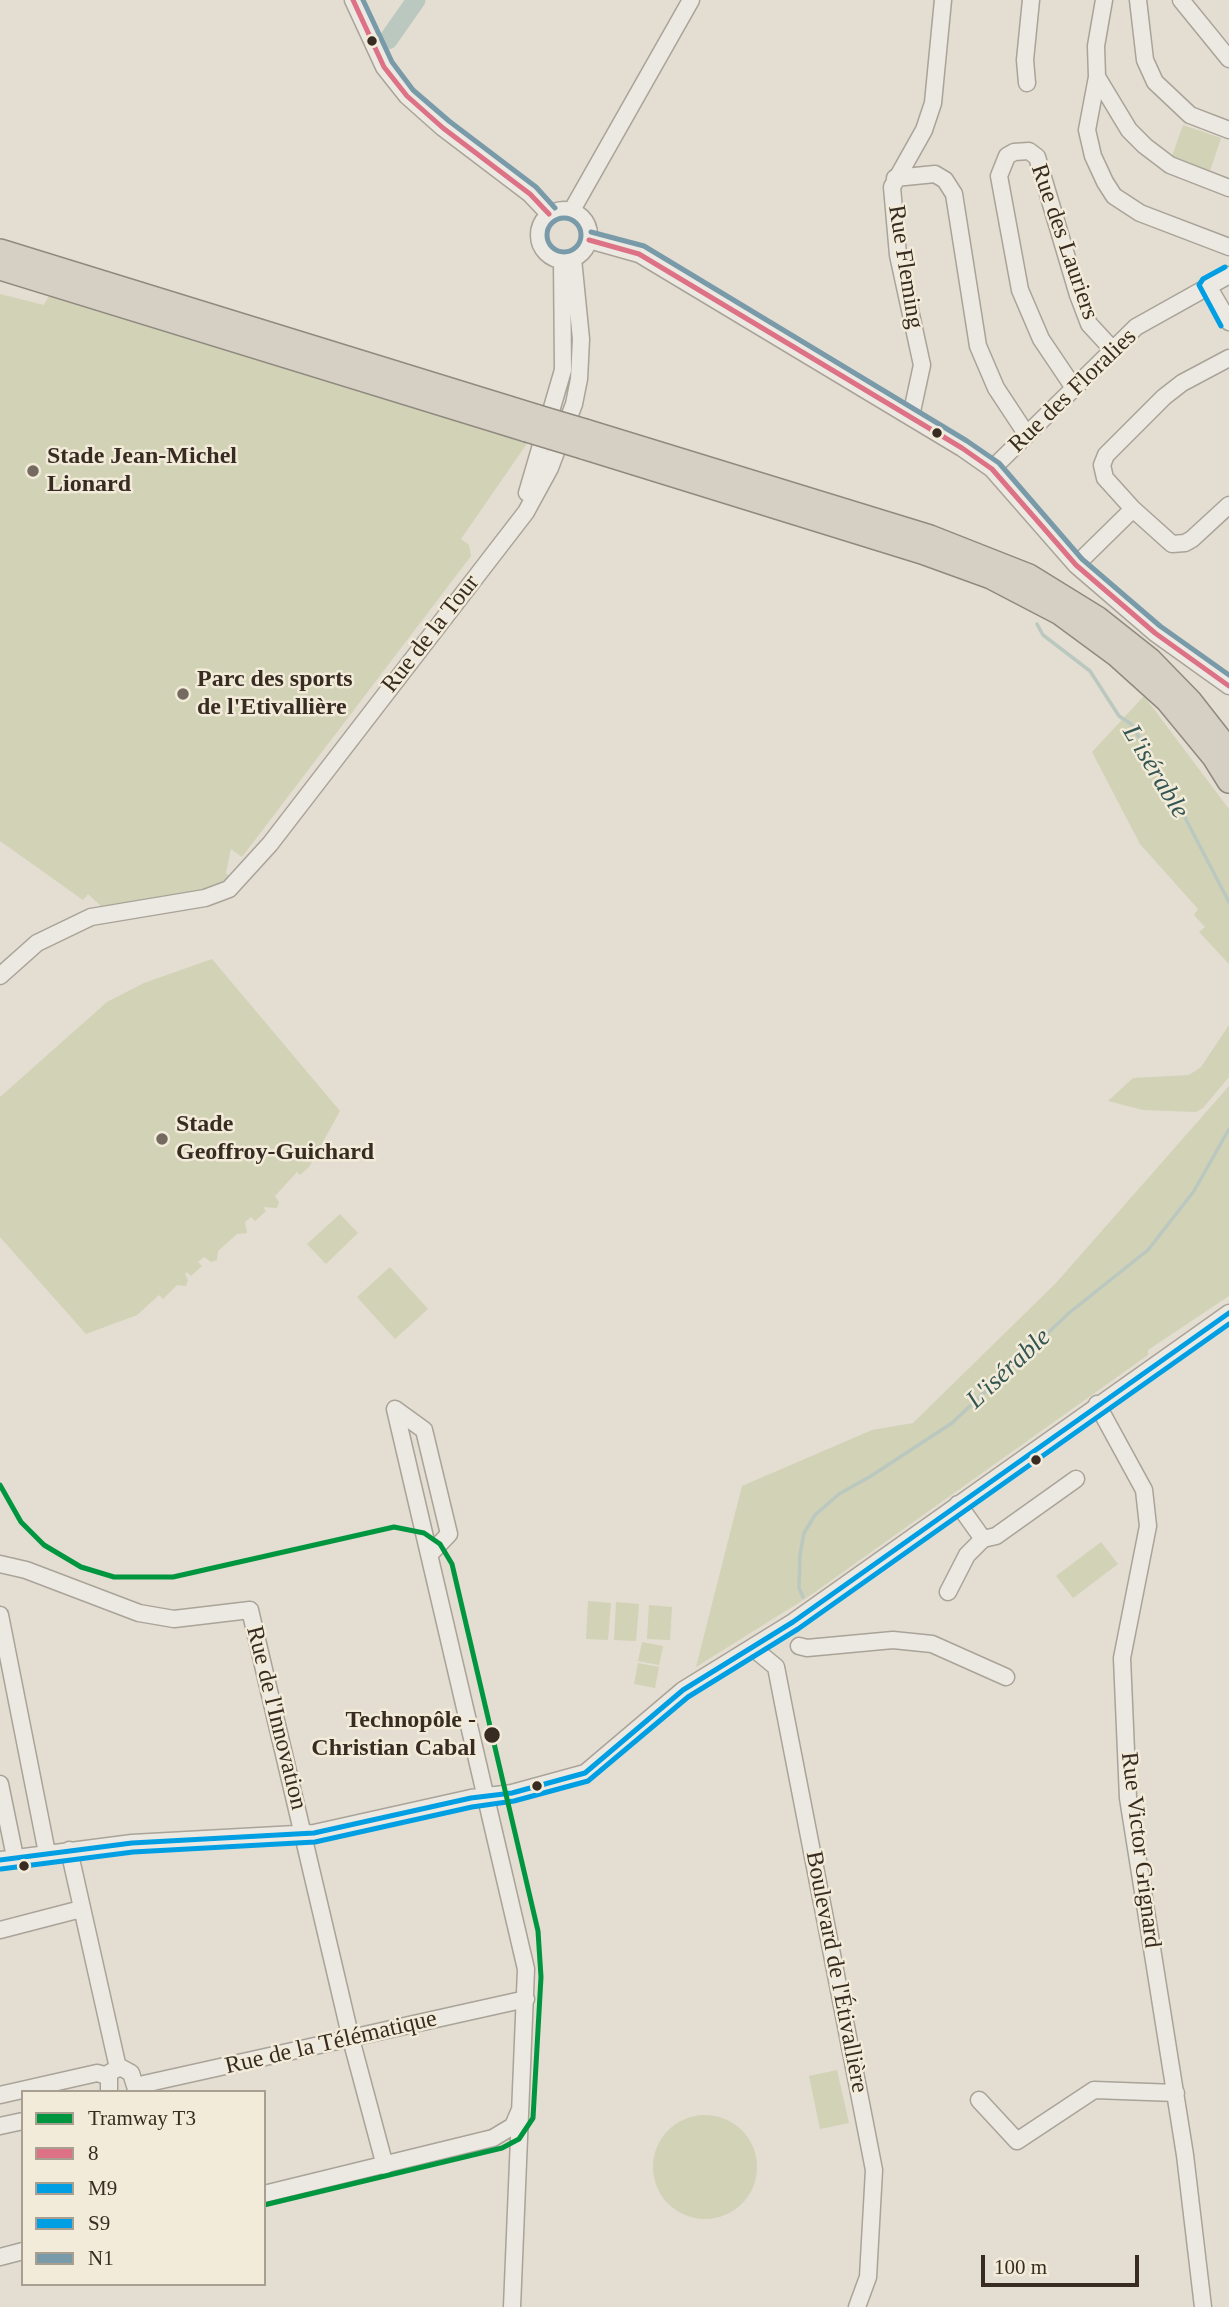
<!DOCTYPE html>
<html>
<head>
<meta charset="utf-8">
<style>
	body { margin:0 }
	#map { position:relative; width:1229px; height:2307px; overflow:hidden; background:#e3ded1; font-family:"Times New Roman",serif }
	canvas { display:block }
	.legend { position:absolute; left:21px; top:2090px; width:245px; height:196px; box-sizing:border-box; background:#f3ebd9; border:2px solid #a89f90; margin:0; padding:9px 12px; list-style:none; font-size:21px; color:#382c22 }
	.legend li { display:flex; align-items:center; gap:14px; height:35px }
	.legend b { width:35px; border:2px solid #a89f90 }
	.scale { position:absolute; left:981px; top:2255px; width:158px; height:32px; box-sizing:border-box; border:4px solid #382c22; border-top:0; padding-left:9px; font-size:21px; line-height:24px; white-space:nowrap; color:#382c22; -webkit-text-stroke:5px #f3ebd9; paint-order:stroke }
</style>
</head>
<body>
<div id="map">
<canvas width="1229" height="2307"></canvas>
<ul class="legend">
<li><b style="height:9px;background:#009640"></b>Tramway T3</li>
<li><b style="height:9px;background:#dd7286"></b>8</li>
<li><b style="height:9px;background:#009fe3"></b>M9</li>
<li><b style="height:9px;background:#009fe3"></b>S9</li>
<li><b style="height:9px;background:#789aa9"></b>N1</li>
</ul>
<div class="scale">100 m</div>
</div>
<script>
const ctx = document.querySelector('canvas').getContext('2d');
ctx.lineJoin = 'round';
function fillPath(path, color) { ctx.fillStyle = color; ctx.fill(path, 'evenodd'); }
const poly = rows => new Path2D(rows.map(r => 'M' + r).join(''));
function strokePath(path, color, width, dash) { ctx.strokeStyle = color; ctx.lineWidth = width; ctx.lineCap = dash ? 'butt' : 'round'; ctx.setLineDash(dash || []); ctx.stroke(path); }
function label(font, color, halo, rows, align = 'center') {
  ctx.font = font + ' "Times New Roman",serif'; ctx.lineWidth = 5; ctx.setLineDash([]); ctx.textBaseline = 'middle'; ctx.strokeStyle = halo; ctx.fillStyle = color; for (const [text, x, y, turn = 0] of rows) {
    ctx.save(); ctx.translate(x, y); ctx.rotate((+turn || 0) * Math.PI / 180); ctx.textAlign = isNaN(turn) ? turn : align; if (halo) ctx.strokeText(text, 0, 0); ctx.fillText(text, 0, 0); ctx.restore();
  }
}
const green = poly([
	[1183,125,1221,138,1210,171,1172,156],
	[0,294,44,305,50,294,528,442,461,539,469,545,471,556,242,857,231,849,226,873,230,878,198,893,102,907,88,894,83,900,0,841],
	[1144,696,1229,809,1229,964,1199,932,1205,927,1194,915,1198,909,1140,844,1092,752],
	[212,959,340,1111,309,1167,300,1175,297,1172,275,1196,279,1202,277,1208,263,1207,266,1211,255,1221,251,1217,245,1222,247,1233,237,1234,218,1251,217,1260,211,1262,204,1257,198,1262,202,1266,191,1276,187,1272,185,1274,188,1280,186,1286,177,1285,163,1299,159,1295,137,1315,86,1334,0,1237,0,1097,107,1002,144,983],
	[1229,1025,1229,1077,1203,1108,1196,1112,1143,1110,1108,1101,1133,1078,1189,1075,1201,1067],
	[1229,1086,1229,1296,1148,1350,1148,1355,808,1597,696,1667,742,1486,872,1430,913,1423,1056,1283],
	[340,1214,358,1233,326,1264,307,1244],
	[390,1267,428,1309,395,1339,357,1297],
	[1101,1542,1118,1564,1073,1598,1056,1576],
	[588,1601,611,1603,608,1640,586,1639],
	[616,1602,639,1604,636,1641,614,1640],
	[649,1605,672,1607,670,1640,647,1639],
	[642,1642,663,1646,659,1665,638,1661],
	[638,1663,659,1667,655,1688,634,1684],
	[837,2070,849,2123,820,2129,809,2076],
	'653 2167a52 52 0 1 1 104 0a52 52 0 1 1-104 0Z'
]);
const stream = poly([
	[1037,624,1043,635,1090,671,1119,716,1131,724,1168,785,1229,902],
	[803,1597,799,1588,800,1555,804,1533,815,1515,839,1494,871,1476,952,1423,1069,1313,1148,1250,1194,1191,1229,1129]
]);
const river = poly([
	[388,40,416,0]
]);
const minor = poly([
	[353,0,384,67,407,96,443,128,530,194,549,214],
	[1104,0,1096,46,1097,77,1087,130,1093,156,1105,182,1114,196,1140,213,1229,247],
	[1138,0,1145,60,1155,82,1190,115,1229,130],
	[1181,0,1229,59],
	[1097,77,1129,130,1145,146,1170,165,1229,188],
	[1027,83,1025,60,1031,0],
	[895,178,935,174,945,180,954,194,978,346,996,388,1027,435],
	'539 235a25 25 0 1 1 50 0a25 25 0 1 1-50 0Z',
	[572,210,691,0],
	[589,240,639,254,962,448,992,469,1076,565,1155,633,1229,686],
	[1208,286,1229,322],
	[1229,358,1182,383,1164,397,1106,455,1102,465,1105,478,1133,509,1172,544,1185,543,1192,539,1229,505],
	[1074,388,1041,339,1020,290,999,176,1007,156,1014,152,1029,151,1037,157,1078,295,1089,324,1113,350],
	[911,416,922,365,898,255,892,187,924,130,933,103,943,0],
	[992,469,1136,327,1229,275],
	[527,493,563,370,562,260],
	[1076,565,1133,509],
	[0,976,37,943,91,917,205,898,229,889,270,844,526,512,550,468,574,404,579,379,581,339,573,259],
	[1097,1404,1144,1490,1148,1526,1122,1658,1128,1798,1185,2155,1203,2307],
	[958,1504,983,1539,996,1536,1076,1479],
	[430,1554,449,1534,424,1430,395,1409,526,1969,512,2307],
	[0,1564,26,1570,139,1613,174,1619,250,1610,351,2039,385,2166],
	[948,1592,967,1555,983,1539],
	[0,1615,47,1853],
	[799,1646,807,1648,893,1640,932,1644,1006,1677],
	[753,1648,776,1667,874,2170,868,2277,857,2307],
	[0,1784,15,1857],
	[69,1850,118,2068],
	[0,1860,132,1843,314,1833,471,1798,512,1793,585,1773,683,1690,793,1622,1229,1313],
	[0,1930,81,1909],
	[135,2086,526,1999],
	[109,2092,109,2073,120,2067,131,2073,137,2092],
	[0,2095,97,2073,108,2076],
	[979,2100,1017,2141,1094,2090,1176,2093],
	[0,2126,23,2121],
	[264,2194,493,2138,513,2126,519,2112],
	[0,2257,23,2251]
]);
const highway = poly([
	[0,251,538,417],
	[0,268,527,430],
	[585,431,930,537,1029,576,1097,618,1150,660,1190,701,1229,751],
	[583,447,922,552,991,577,1060,613,1117,655,1167,700,1214,757,1229,781]
]);
const highwayBridge = poly([
	[538,417,585,431],
	[527,430,583,447]
]);
const bus1 = poly([
	[353,0,384,67,407,96,443,128,530,194,549,214],
	[589,240,639,254,962,448,992,469,1076,565,1155,633,1229,686]
]);
const bus2 = poly([
	[0,1860,132,1843,314,1833,471,1798,512,1793,585,1773,683,1690,793,1622,1229,1313]
]);
const bus3 = poly([
	[1221,326,1199,285,1203,279,1225,267],
	[1,1869,133,1852,315,1842,472,1807,514,1801,588,1781,688,1697,798,1629,1229,1324]
]);
const bus4 = poly([
	[363,0,392,62,413,90,449,121,536,187,555,208],
	'547 235a17 17 0 1 1 34 0a17 17 0 1 1-34 0Z',
	[591,232,644,246,967,441,999,463,1082,559,1160,626,1229,675]
]);
const tram1 = poly([
	[0,1485,21,1522,44,1545,81,1567,114,1577,173,1577,394,1527,424,1533,440,1544,452,1564,538,1931,541,1977,533,2118,519,2139,502,2148,264,2205]
]);
const markers = [
	[372,41,6,"#382c22"],
	[937,433,6,"#382c22"],
	[33,471,7,"#746a5f"],
	[183,694,7,"#746a5f"],
	[162,1139,7,"#746a5f"],
	[1036,1460,6,"#382c22"],
	[492,1735,9,"#382c22"],
	[537,1786,6,"#382c22"],
	[24,1866,6,"#382c22"]
];
const streetNames = [
	["Rue des Lauriers",1064,242,71],
	["Rue Fleming",905,267,81],
	["Rue des Floralies",1073,391,-44],
	["Rue de la Tour",431,634,-52],
	["Rue de l'Innovation",276,1718,76],
	["Rue Victor Grignard",1140,1850,83],
	["Boulevard de l'Étivallière",836,1972,79],
	["Rue de la Télématique",331,2043,-13]
];
const poiNames = [
	["Stade Jean-Michel",47,457],
	["Lionard",47,485],
	["Parc des sports",197,680],
	["de l'Etivallière",197,708],
	["Stade",176,1125],
	["Geoffroy-Guichard",176,1153]
];
const stopNames = [
	["Technopôle -",476,1721],
	["Christian Cabal",476,1749]
];
const waterNames = [
	["L'isérable",1155,772,59],
	["L'isérable",1009,1369,-43]
];
fillPath(green, '#d1d2b6');
strokePath(stream, '#bbc8c0', 3.5);
strokePath(river, '#bbc8c0', 19);
strokePath(minor, '#a9a399', 19);
strokePath(highway, '#8f8980', 26);
strokePath(minor, '#ece9e2', 16);
strokePath(highway, '#d6cfc3', 23);
strokePath(highwayBridge, '#8f8980', 26, []);
strokePath(highwayBridge, '#d6cfc3', 23);
strokePath(bus1, '#dd7286', 5);
strokePath(bus2, '#009fe3', 5);
strokePath(bus3, '#009fe3', 5);
strokePath(bus4, '#789aa9', 5);
strokePath(tram1, '#009640', 5);
for (const [x, y, r, color] of markers) { const dot = new Path2D(); dot.arc(x, y, r, 0, 2 * Math.PI); ctx.fillStyle = color; ctx.fill(dot); strokePath(dot, '#f3ebd9', 2.5); }
label('24px', '#382c22', '#f3ebd9', streetNames);
label('bold 24px', '#382c22', '#f3ebd9', poiNames, 'left');
label('bold 24px', '#382c22', '#f3ebd9', stopNames, 'right');
label('italic 26px', '#335653', '#f3ebd9', waterNames);
</script>
</body>
</html>
